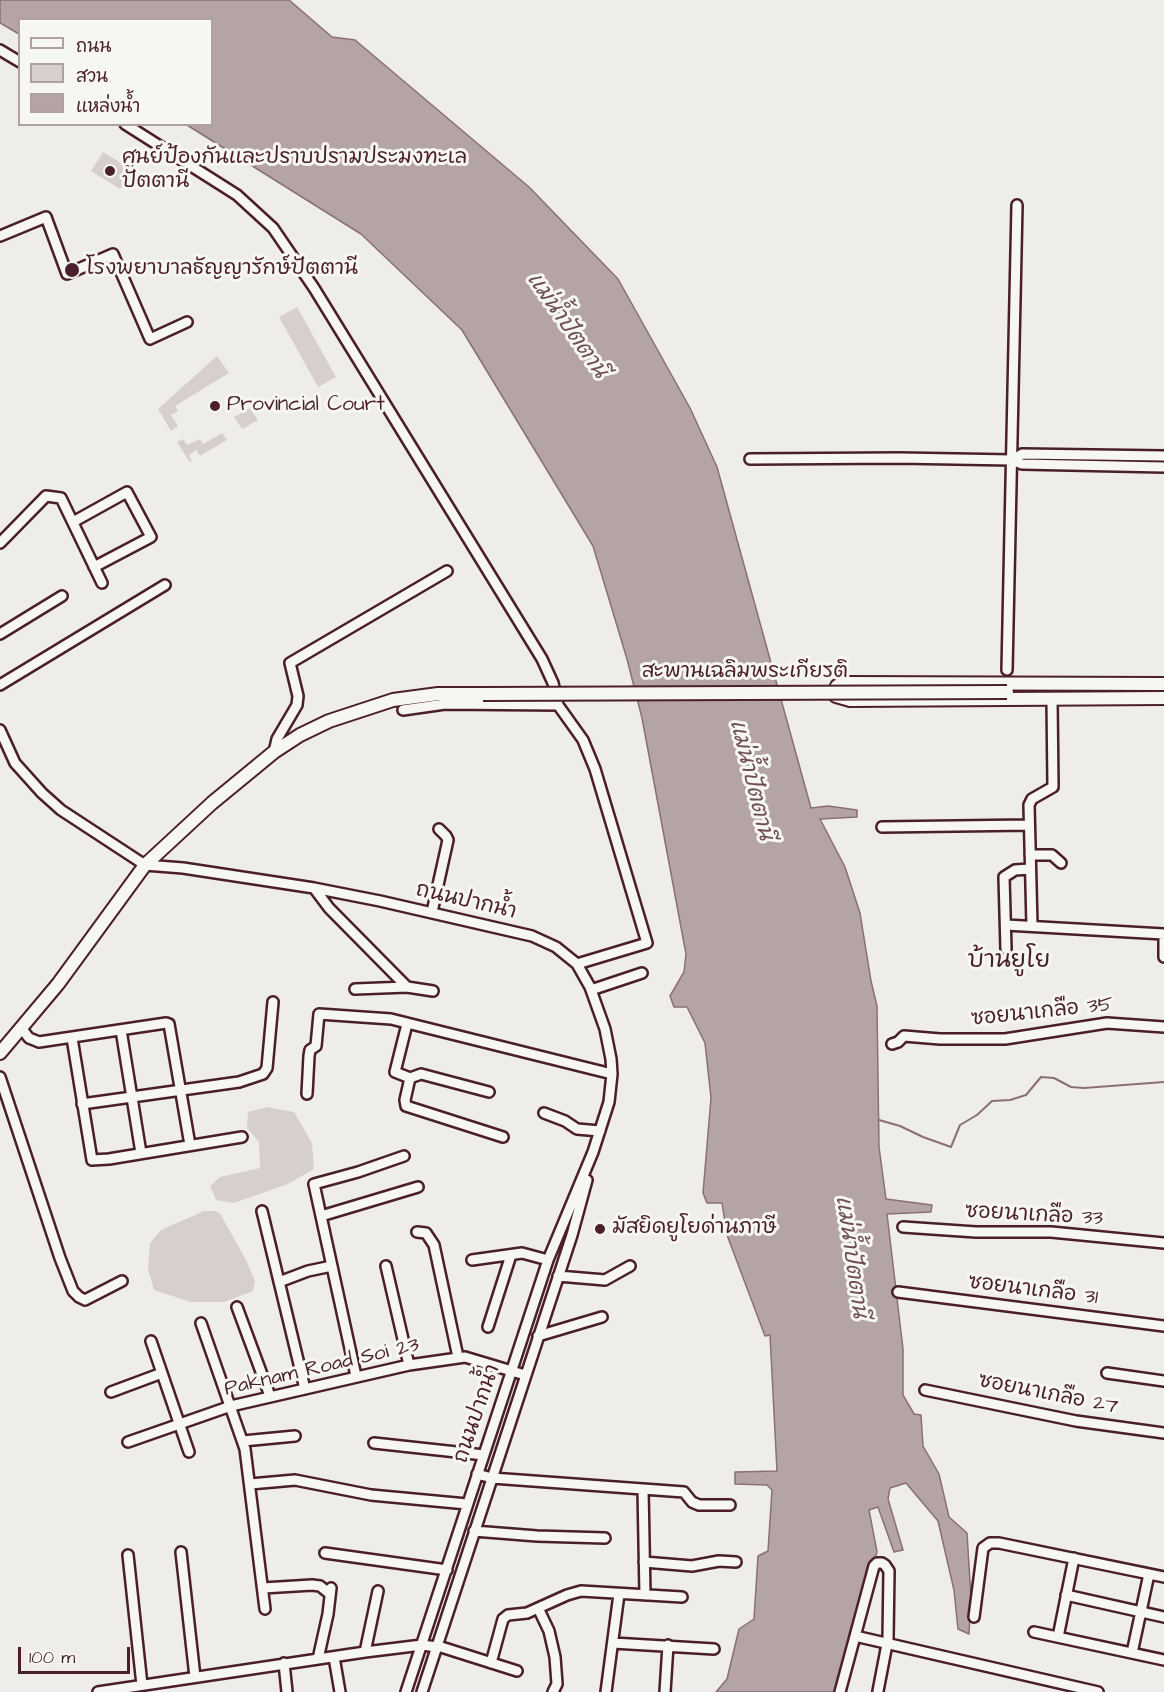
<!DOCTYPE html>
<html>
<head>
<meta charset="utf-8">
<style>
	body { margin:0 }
	#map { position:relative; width:1164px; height:1692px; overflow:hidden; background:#efedea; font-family:"Architects Daughter","Playpen Sans Thai",sans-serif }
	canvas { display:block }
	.legend { position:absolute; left:18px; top:18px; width:195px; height:108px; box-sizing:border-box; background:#f6f6f2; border:2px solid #b1a0a2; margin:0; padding:8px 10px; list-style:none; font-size:18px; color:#4a1f2b }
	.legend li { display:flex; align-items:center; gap:12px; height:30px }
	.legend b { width:30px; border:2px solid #b1a0a2 }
	.scale { position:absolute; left:18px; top:1647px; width:112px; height:27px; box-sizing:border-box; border:3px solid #4a1f2b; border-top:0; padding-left:8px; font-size:18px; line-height:21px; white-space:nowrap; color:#4a1f2b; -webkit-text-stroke:4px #f6f6f2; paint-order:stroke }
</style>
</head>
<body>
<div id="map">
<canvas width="1164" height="1692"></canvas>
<ul class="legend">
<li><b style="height:8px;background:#f6f6f2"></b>ถนน</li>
<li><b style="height:16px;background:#d7cfce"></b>สวน</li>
<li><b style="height:16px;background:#b4a4a5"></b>แหล่งน้ำ</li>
</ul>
<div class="scale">100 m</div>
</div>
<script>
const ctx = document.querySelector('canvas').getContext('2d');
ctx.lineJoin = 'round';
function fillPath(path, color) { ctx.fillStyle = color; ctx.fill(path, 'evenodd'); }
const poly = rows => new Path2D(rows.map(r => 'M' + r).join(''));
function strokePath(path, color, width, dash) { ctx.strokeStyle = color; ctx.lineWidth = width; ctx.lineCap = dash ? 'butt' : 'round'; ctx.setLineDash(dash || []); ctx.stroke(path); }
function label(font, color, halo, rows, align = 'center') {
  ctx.font = font + ' "Architects Daughter","Playpen Sans Thai",sans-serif'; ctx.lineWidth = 6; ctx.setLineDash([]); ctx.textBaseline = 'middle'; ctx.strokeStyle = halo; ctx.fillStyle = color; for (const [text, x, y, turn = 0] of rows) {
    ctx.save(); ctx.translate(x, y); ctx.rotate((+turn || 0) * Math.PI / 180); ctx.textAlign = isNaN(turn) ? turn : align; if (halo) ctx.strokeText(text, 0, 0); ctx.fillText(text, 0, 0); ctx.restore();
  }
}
const green = poly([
	[103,152,132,170,120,189,91,171],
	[297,307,336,377,318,387,279,317],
	[217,356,229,373,175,406,178,411,171,415,178,426,171,431,158,409],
	[250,408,258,420,242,429,234,417],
	[222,433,227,440,200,456,196,450,189,455,192,461,189,461,177,442,183,439,187,445,200,439,203,444],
	[267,1107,294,1112,312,1143,314,1169,288,1184,234,1203,216,1200,210,1186,220,1177,260,1168,259,1142,247,1128,248,1112],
	[204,1211,216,1211,221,1215,246,1260,255,1281,253,1291,224,1302,191,1302,154,1290,148,1269,150,1243,161,1230]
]);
const water = poly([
	[0,0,289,0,332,37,355,40,529,187,618,279,690,408,717,467,811,808,828,806,857,810,857,817,820,819,845,867,860,913,871,981,877,1006,879,1147,886,1199,932,1205,931,1212,887,1214,903,1349,903,1395,914,1414,921,1415,923,1446,939,1474,949,1517,967,1533,971,1598,969,1634,958,1629,954,1590,938,1521,906,1483,890,1488,888,1499,903,1550,894,1552,878,1507,869,1510,877,1552,834,1692,716,1692,727,1679,739,1629,754,1619,758,1556,768,1551,772,1490,767,1485,735,1484,735,1472,777,1471,770,1335,765,1336,727,1235,722,1203,707,1203,703,1193,711,1098,705,1043,687,1007,674,1007,670,996,684,972,686,954,642,718,627,659,593,546,462,330,361,234,187,125,212,124,212,20,20,20,19,34,0,23,0,0]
]);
const stream = poly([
	[879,1120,900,1126,923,1137,951,1147,960,1125,977,1115,992,1101,1010,1100,1026,1095,1041,1077,1054,1078,1071,1087,1084,1088,1164,1082]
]);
const minor = poly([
	[0,50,20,62],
	[125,124,237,195,273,228,314,288,542,659,553,683,558,705,583,740,595,769,647,943,577,964],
	[0,236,46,217,67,274,113,254,150,339,187,322],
	[750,459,899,458,1012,460,1022,464,1164,467],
	[1012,460,1022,454,1164,456],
	[73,522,127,492,151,537,94,567],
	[0,543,46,496,61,498,102,583],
	[0,634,62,596],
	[1007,670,1017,205],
	[0,685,165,585],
	[403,710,445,704,558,705],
	[0,730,15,763,42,793,61,810,145,865,183,868,314,888,380,901,532,936,556,947,577,964,590,987,605,1029,611,1059,612,1074,609,1102,593,1152,548,1260,406,1692],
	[274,752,277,739,297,705,298,696,290,663,447,571],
	[882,827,1029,825],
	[1030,855,1052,855,1061,863],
	[314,888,329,908,407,987,433,991],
	[432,912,448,840,446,836,439,829],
	[1006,925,1164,934],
	[1032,926,1029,805,1032,799,1053,787,1052,700],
	[1164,939,1164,957],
	[1006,949,1004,877,1015,870,1030,869],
	[355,989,407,987],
	[591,990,642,973],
	[407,1024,395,1072,410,1078,405,1100,406,1106,503,1137],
	[22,1029,29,1038,39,1042,166,1023,169,1024,190,1145],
	[121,1030,141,1153],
	[72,1038,92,1160,109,1159,242,1137],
	[892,1044,898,1042,904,1036,940,1039,1005,1039,1107,1023,1164,1027],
	[0,1077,60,1258,73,1291,79,1297,85,1300,122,1281],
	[410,1078,421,1074,489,1092],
	[307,1094,309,1056,310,1050,316,1046,319,1014,391,1019,612,1074],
	[82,1104,239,1082,263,1074,267,1068,273,1002],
	[544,1113,565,1121,577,1129,600,1131],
	[262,1211,305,1389],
	[321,1216,418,1187],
	[903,1227,976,1232,1051,1232,1164,1243],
	[417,1232,426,1233,434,1245,458,1357],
	[472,1260,522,1253,548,1260],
	[386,1266,409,1365],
	[558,1276,605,1280,630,1266],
	[279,1282,308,1271,332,1266],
	[898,1292,1164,1326],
	[237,1307,270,1396],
	[201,1323,245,1449,265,1609],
	[488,1327,511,1255],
	[538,1336,602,1317],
	[151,1341,189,1452],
	[1107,1373,1164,1381],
	[356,1376,314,1184,358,1172,404,1156],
	[925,1390,1076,1421,1164,1433],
	[111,1392,162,1373],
	[243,1441,295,1436],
	[128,1442,231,1406,409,1365,465,1357,525,1375],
	[374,1443,484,1455],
	[477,1474,492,1478,684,1492,692,1502,699,1505,730,1505],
	[250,1484,295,1480,371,1495,467,1504],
	[643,1489,645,1595],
	[474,1531,537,1536,605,1538],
	[181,1552,195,1677],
	[325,1553,447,1570],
	[128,1555,142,1685],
	[644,1562,692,1566,719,1561,736,1562],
	[263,1588,312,1585,320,1586,330,1594],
	[1066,1595,1164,1617],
	[539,1610,549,1631,555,1657,557,1684,553,1692],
	[974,1617,983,1548,990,1543,999,1543,1164,1577],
	[1034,1632,1164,1660],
	[855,1636,1098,1692],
	[1058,1637,1074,1558],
	[613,1643,714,1649],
	[438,1646,517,1671],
	[365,1652,378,1591],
	[1132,1653,1149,1574],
	[334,1657,340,1692],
	[318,1659,328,1614,331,1588],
	[284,1663,287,1692],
	[491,1663,503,1619,508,1615,527,1613,567,1595,581,1591,682,1597],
	[98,1692,365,1652,422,1645,437,1647],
	[422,1692,572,1235,587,1180],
	[606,1692,619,1594],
	[665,1692,668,1645],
	[840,1692,874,1566,877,1563,882,1563,885,1565,889,1571,888,1639,878,1691]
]);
const major = poly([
	[1164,684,843,683,837,686,836,689,836,696,850,700,1164,698],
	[0,1053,58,984,145,865,212,803,274,752,300,735,329,721,393,700,438,694,483,694]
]);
const majorBridge = poly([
	[483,694,1007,692]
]);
const markers = [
	[110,171,6,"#4a1f2b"],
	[72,270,8,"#4a1f2b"],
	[215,406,6,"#4a1f2b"],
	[600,1229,6,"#4a1f2b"]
];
const poiNames = [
	["ศูนย์ป้องกันและปราบปรามประมงทะเล",122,159],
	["ปัตตานี",122,183],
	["โรงพยาบาลธัญญารักษ์ปัตตานี",86,270],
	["Provincial Court",227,406],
	["มัสยิดยูโยด่านภาษี",612,1229]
];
const streetNames = [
	["สะพานเฉลิมพระเกียรติ",745,673],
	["ถนนปากน้ำ",466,902,13],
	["ซอยนาเกลือ 35",1042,1013,-6],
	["ซอยนาเกลือ 33",1034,1216,3],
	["ซอยนาเกลือ 31",1033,1291,7],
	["Paknam Road Soi 23",322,1368,-13],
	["ซอยนาเกลือ 27",1048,1395,11],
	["ถนนปากน้ำ",478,1414,-71]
];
const waterNames = [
	["แม่น้ำปัตตานี",566,326,55],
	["แม่น้ำปัตตานี",750,780,76],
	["แม่น้ำปัตตานี",850,1257,82]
];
const quarterNames = [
	["บ้านยูโย",1009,962]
];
fillPath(green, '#d7cfce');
fillPath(water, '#b4a4a5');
strokePath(water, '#8a6f74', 1.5);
strokePath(stream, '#8a6f74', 2);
strokePath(minor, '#4a1f2b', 14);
strokePath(major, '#4a1f2b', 16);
strokePath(minor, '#f6f6f2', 9);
strokePath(major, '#f6f6f2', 12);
strokePath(majorBridge, '#4a1f2b', 16, []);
strokePath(majorBridge, '#f6f6f2', 12);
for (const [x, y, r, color] of markers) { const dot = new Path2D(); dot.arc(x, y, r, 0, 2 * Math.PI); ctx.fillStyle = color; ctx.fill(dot); strokePath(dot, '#f6f6f2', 2); }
label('21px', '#4a1f2b', '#f6f6f2', poiNames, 'left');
label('21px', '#4a1f2b', '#f6f6f2', streetNames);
label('italic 22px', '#6f4e56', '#f6f6f2', waterNames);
label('24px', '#4a1f2b', '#f6f6f2', quarterNames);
</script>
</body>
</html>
